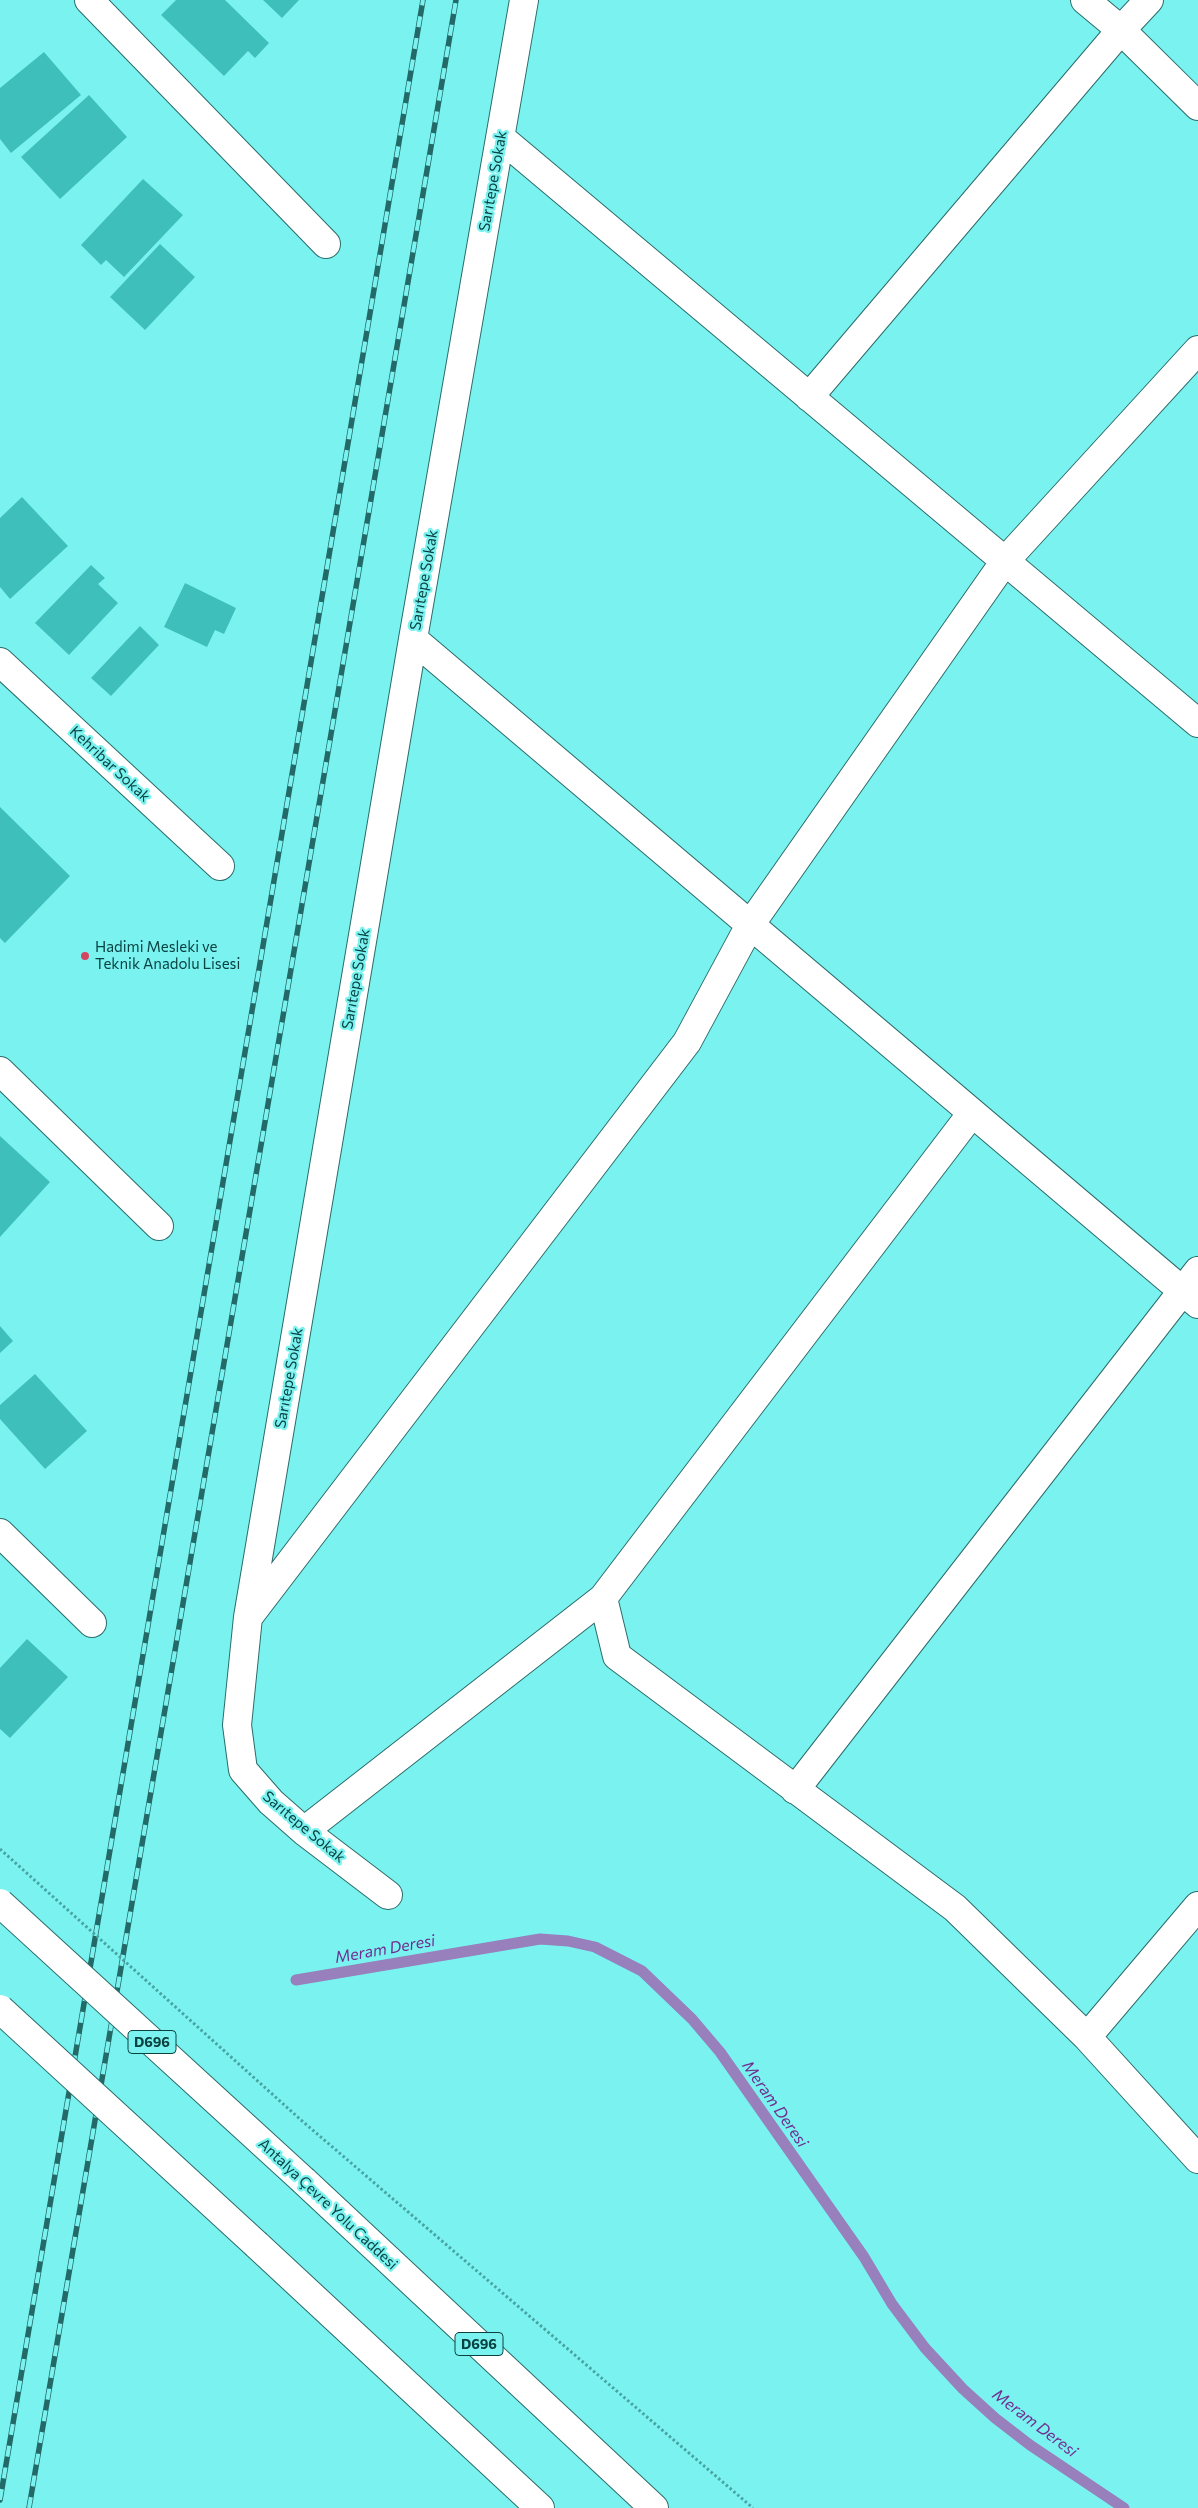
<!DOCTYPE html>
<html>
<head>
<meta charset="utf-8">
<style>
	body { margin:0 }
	canvas { display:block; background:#7af3f0 }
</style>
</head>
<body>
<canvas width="1198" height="2508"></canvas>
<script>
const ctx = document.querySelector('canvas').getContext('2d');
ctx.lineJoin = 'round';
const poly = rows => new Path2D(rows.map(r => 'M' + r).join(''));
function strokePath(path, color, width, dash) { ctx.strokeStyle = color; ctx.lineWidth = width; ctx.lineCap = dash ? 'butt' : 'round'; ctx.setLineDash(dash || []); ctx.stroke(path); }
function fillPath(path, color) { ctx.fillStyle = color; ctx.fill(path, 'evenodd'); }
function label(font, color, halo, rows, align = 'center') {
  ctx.font = font + ' Commissioner,sans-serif'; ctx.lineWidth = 4.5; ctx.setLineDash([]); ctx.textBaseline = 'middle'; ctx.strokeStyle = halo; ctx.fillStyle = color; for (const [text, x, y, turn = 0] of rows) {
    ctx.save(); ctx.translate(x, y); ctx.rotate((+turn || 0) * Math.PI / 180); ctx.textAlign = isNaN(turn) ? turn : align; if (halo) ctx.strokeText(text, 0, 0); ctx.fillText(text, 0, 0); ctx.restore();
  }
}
const stream = poly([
	[296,1980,540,1939,568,1941,595,1947,642,1971,692,2019,720,2052,864,2257,892,2304,925,2348,963,2389,995,2418,1030,2445,1124,2508]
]);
const building = poly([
	[176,0,225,0,269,43,255,58,248,51,224,76,161,15],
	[263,0,299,0,282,18],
	[44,52,81,95,11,153,0,139,0,88],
	[89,95,127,137,60,199,21,157],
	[143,179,183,215,124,277,106,260,101,265,81,245],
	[160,244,195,277,145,330,110,297],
	[22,497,68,546,10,599,0,587,0,518],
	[91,565,105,578,98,584,118,603,69,655,35,623],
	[185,583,236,608,224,634,215,630,207,647,164,627],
	[140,626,159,645,111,696,91,678],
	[0,807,70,876,5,943,0,938],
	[0,1136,50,1182,0,1237],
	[0,1326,13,1341,0,1353],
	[35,1374,87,1431,45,1469,0,1419,0,1405],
	[27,1639,68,1677,10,1738,0,1729,0,1668]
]);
const path = poly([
	[301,2120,753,2508]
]);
const street = poly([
	[89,0,326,244],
	[1085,0,1121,30,1198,106],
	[501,138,1198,723],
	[809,397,1121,30,1149,0],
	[413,639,1198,1304],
	[0,662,220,866],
	[0,1071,159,1226],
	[972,1113,603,1598,617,1656,955,1908,1087,2037,1198,2159],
	[0,1533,92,1623],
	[250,1615,687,1042,750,925,1005,561,1198,350],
	[795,1790,1198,1271],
	[304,1831,603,1598],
	[388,1895,304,1831,271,1802,243,1770,237,1725,248,1617,413,639,524,0],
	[1087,2037,1198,1906]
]);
const highway = poly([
	[304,2181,654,2508],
	[257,2245,540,2508]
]);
const rail = poly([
	[0,2500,423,0],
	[29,2508,456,0]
]);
const pathBridge = poly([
	[0,1849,301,2120]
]);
const highwayBridge = poly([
	[0,1903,304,2181],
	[0,2009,257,2245]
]);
const markers = [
	[85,956,5,"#d44460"]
];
const shields = [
	[152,2042,48],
	[479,2344,48]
];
const shieldNames = [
	["D696",152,2042],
	["D696",479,2344]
];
const streetNames = [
	["Sarıtepe Sokak",493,181,-80],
	["Sarıtepe Sokak",424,580,-80],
	["Kehribar Sokak",110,764,43],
	["Sarıtepe Sokak",356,979,-80],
	["Sarıtepe Sokak",289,1378,-80],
	["Sarıtepe Sokak",304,1827,40],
	["Antalya Çevre Yolu Caddesi",328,2204,43]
];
const poiNames = [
	["Hadimi Mesleki ve",95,947],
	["Teknik Anadolu Lisesi",95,964]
];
const waterNames = [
	["Meram Deresi",385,1949,-10],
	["Meram Deresi",775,2104,55],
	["Meram Deresi",1035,2423,37]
];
strokePath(stream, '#9780bc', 11);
fillPath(building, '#3fbfbc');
strokePath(street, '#2b6c6a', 30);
strokePath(highway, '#2b6c6a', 30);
strokePath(path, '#48a4a2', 3, [2.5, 2.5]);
strokePath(street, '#fff', 28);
strokePath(highway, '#fff', 28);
strokePath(rail, '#236967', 5.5);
strokePath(rail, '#7af3f0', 4, [11]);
strokePath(highwayBridge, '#2b6c6a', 30, []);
strokePath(pathBridge, '#48a4a2', 3, [2.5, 2.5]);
strokePath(highwayBridge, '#fff', 28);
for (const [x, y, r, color] of markers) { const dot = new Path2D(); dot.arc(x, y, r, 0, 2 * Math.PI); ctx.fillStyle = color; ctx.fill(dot); strokePath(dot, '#7af3f0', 2); }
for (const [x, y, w] of shields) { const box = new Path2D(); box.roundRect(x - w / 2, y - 11.5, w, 23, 4); ctx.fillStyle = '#7af3f0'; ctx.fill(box); strokePath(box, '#0a4241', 1); }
label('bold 14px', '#0a4241', null, shieldNames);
label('15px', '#0a4241', '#7af3f0', streetNames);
label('15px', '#0a4241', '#7af3f0', poiNames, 'left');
label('italic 16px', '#712d90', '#7af3f0', waterNames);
</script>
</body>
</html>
